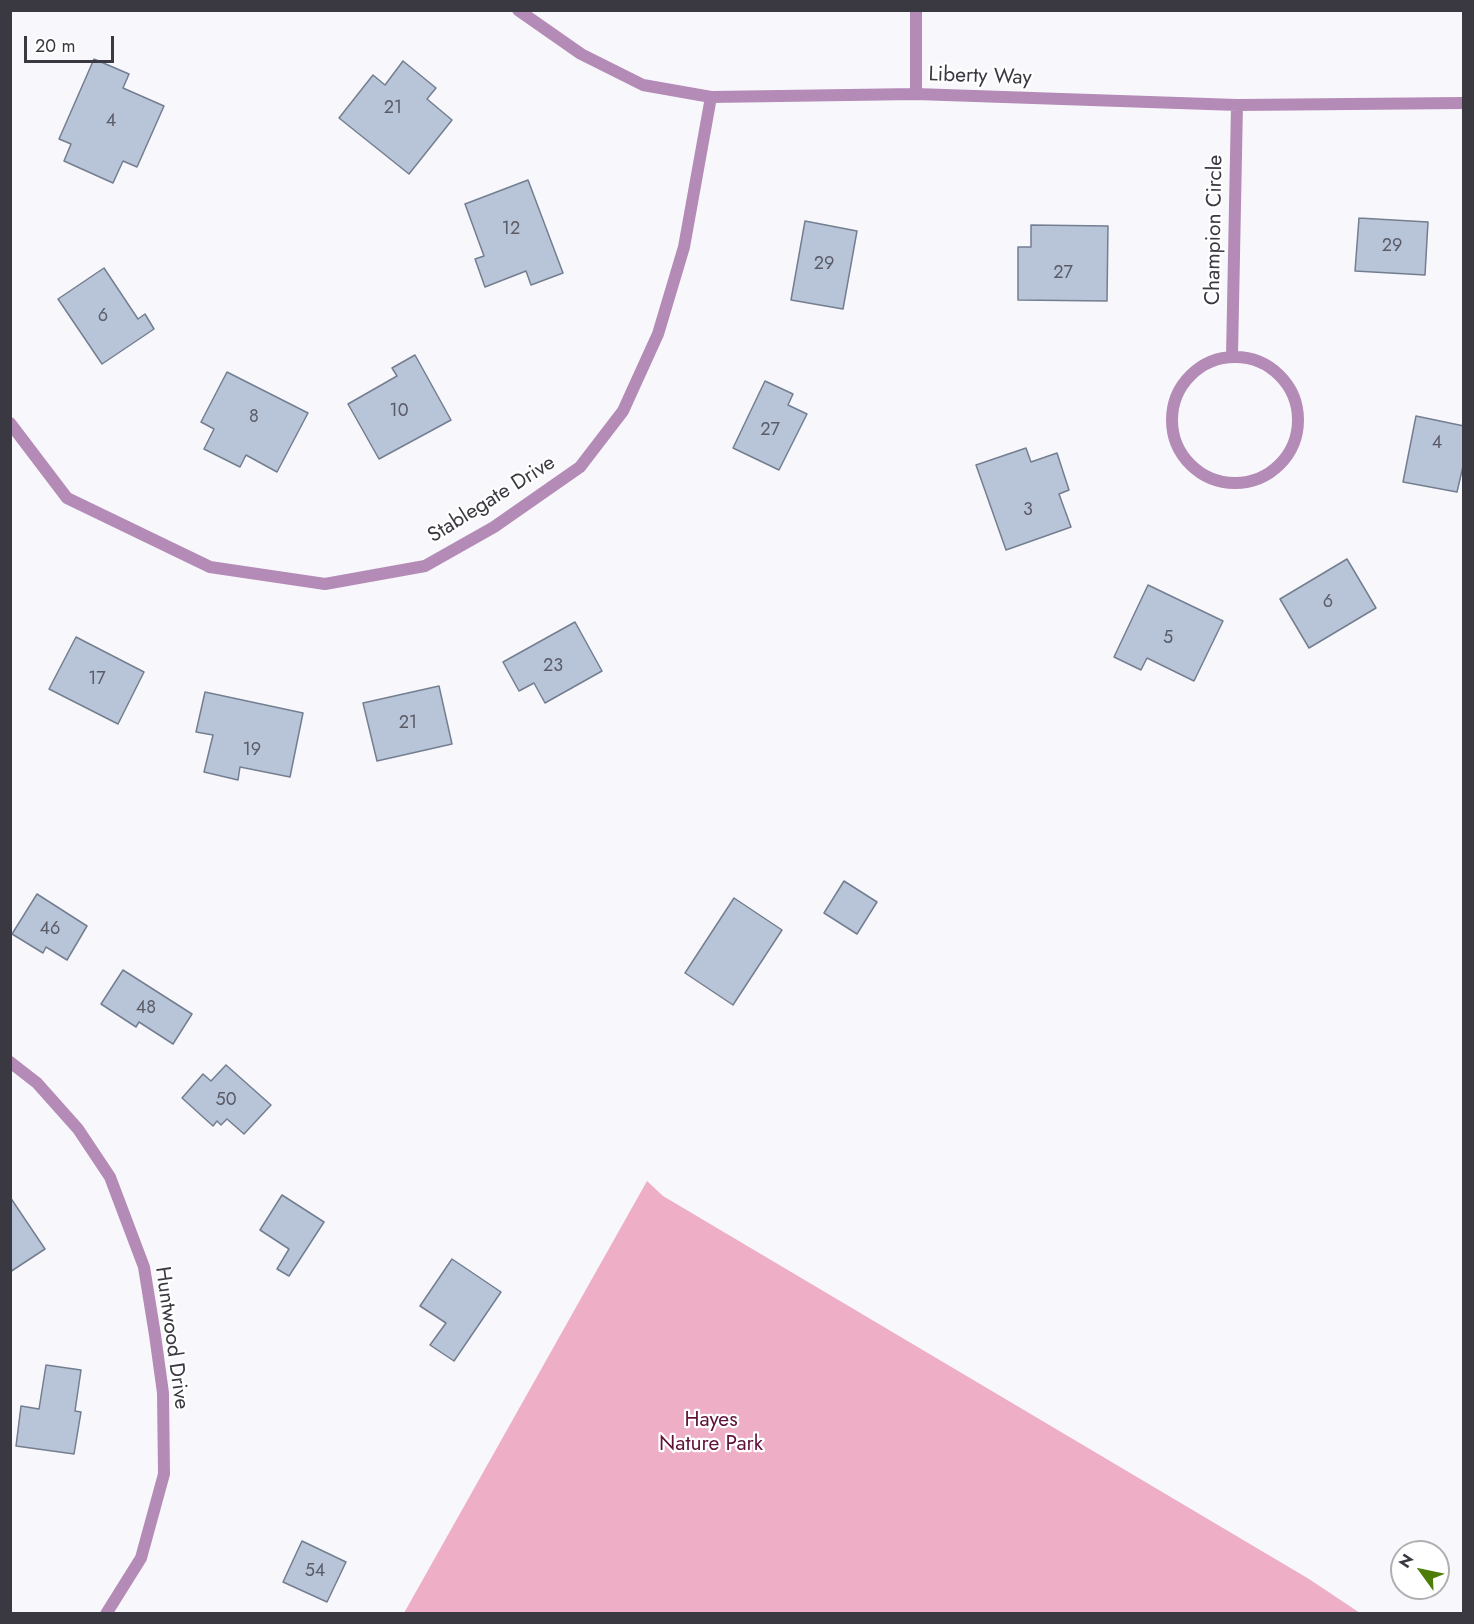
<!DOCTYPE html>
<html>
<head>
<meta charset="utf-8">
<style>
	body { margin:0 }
	#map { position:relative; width:1474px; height:1624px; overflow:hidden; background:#f8f8fc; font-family:Jost,sans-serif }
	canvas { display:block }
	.frame { position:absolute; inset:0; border:12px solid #3a3942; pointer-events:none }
	.north { position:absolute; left:1390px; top:1540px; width:60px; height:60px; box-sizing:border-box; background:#fff; border:2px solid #b0b0b3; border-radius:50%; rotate:303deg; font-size:16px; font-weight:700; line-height:24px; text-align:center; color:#3a3942 }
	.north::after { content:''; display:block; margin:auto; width:21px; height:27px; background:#4d7d08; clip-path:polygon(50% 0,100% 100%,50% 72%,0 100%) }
	.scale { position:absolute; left:24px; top:36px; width:90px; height:27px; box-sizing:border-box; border:3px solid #3a3942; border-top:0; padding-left:8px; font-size:18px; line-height:21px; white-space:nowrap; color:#3a3942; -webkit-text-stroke:4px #fff; paint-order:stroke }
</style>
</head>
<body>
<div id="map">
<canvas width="1474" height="1624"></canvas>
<div class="frame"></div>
<div class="north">N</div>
<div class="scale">20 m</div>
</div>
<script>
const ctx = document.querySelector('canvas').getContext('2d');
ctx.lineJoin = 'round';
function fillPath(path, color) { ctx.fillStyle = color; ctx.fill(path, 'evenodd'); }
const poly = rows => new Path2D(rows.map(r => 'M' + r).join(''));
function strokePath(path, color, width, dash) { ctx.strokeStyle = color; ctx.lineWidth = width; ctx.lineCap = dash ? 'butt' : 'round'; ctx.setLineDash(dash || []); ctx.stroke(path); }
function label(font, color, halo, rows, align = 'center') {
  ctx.font = font + ' Jost,sans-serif'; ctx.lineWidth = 4.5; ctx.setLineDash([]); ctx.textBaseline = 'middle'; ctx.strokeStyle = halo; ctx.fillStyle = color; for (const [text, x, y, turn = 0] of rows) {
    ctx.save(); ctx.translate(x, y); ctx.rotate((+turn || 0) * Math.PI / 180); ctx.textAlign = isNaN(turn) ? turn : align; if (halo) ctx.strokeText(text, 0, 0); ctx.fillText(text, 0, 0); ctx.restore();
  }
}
const green = poly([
	[647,1181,663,1196,1309,1579,1360,1613,404,1613]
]);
const building = poly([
	[94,59,129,74,123,88,164,106,137,167,123,161,113,183,64,161,71,144,59,139,94,59],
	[403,61,436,88,427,99,452,120,409,174,339,118,373,75,385,85,403,61],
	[528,180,563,273,531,285,526,271,485,287,475,259,484,256,465,204,528,180],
	[1359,218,1428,222,1425,275,1355,271,1359,218],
	[805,221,857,231,843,309,791,300,805,221],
	[1031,225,1108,226,1107,301,1018,300,1018,247,1031,247,1031,225],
	[104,268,138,319,145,314,154,329,102,364,58,299,104,268],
	[415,355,451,420,379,459,348,404,397,376,392,368,415,355],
	[227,372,308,413,277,472,246,455,240,467,204,449,214,429,201,422,227,372],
	[765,381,793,394,788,405,807,414,779,470,733,448,765,381],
	[1416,416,1464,426,1464,462,1457,492,1403,482,1416,416],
	[1026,448,1031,462,1057,453,1069,490,1059,494,1071,527,1006,550,976,465,1026,448],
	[1347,559,1376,608,1309,648,1280,599,1347,559],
	[1148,585,1223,621,1194,681,1147,658,1141,670,1114,657,1148,585],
	[575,622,602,671,545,703,534,683,519,691,503,662,575,622],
	[76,637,144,672,118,724,49,689,76,637],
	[439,686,452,744,377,761,363,703,439,686],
	[205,692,303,713,290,777,240,767,238,780,204,772,213,735,196,732,205,692],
	[844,881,877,902,857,934,824,913,844,881],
	[37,894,87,926,67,960,46,947,43,953,12,934,37,894],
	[734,898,782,930,733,1005,685,973,734,898],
	[123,970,192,1014,173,1044,139,1022,136,1027,101,1004,123,970],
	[226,1065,271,1105,244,1134,227,1119,221,1125,217,1121,213,1126,182,1098,203,1074,211,1081,226,1065],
	[282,1195,324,1222,289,1276,277,1269,289,1249,260,1230,282,1195],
	[10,1197,45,1249,10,1272,10,1197],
	[452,1259,501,1292,454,1361,430,1345,446,1323,420,1306,452,1259],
	[46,1365,81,1370,75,1411,81,1412,74,1454,16,1446,21,1406,39,1409,46,1365],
	[302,1541,346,1562,327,1602,283,1582,302,1541]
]);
const street = poly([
	[518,10,581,54,643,85,711,97,916,94,1237,105,1464,103],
	[916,94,916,10],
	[1232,356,1237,105],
	'1172 420a63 63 0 1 1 126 0a63 63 0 1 1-126 0Z',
	[10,423,67,498,210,567,325,584,425,566,494,527,580,467,623,411,658,334,684,247,711,97],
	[10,1062,37,1083,78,1129,110,1177,144,1267,155,1335,163,1393,164,1474,141,1558,106,1614]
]);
const numberNames = [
	["21",393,109],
	["4",111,122],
	["12",511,230],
	["29",1392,247],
	["29",824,265],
	["27",1063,274],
	["6",103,317],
	["10",399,412],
	["8",254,418],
	["27",770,431],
	["4",1437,444],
	["3",1028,511],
	["6",1328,603],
	["5",1168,639],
	["23",553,667],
	["17",97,680],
	["21",408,724],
	["19",252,751],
	["46",50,930],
	["48",146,1009],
	["50",226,1101],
	["54",315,1572]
];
const streetNames = [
	["Liberty Way",980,77,2],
	["Champion Circle",1215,230,-89],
	["Stablegate Drive",492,500,-32],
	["Huntwood Drive",171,1338,82]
];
const parkNames = [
	["Hayes",711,1421],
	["Nature Park",711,1445]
];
fillPath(green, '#eeafc6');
fillPath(building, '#b8c4d8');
strokePath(building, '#737e90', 1.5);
strokePath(street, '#b48bb7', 12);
label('18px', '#5a5c68', null, numberNames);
label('21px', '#3a3942', '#fff', streetNames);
label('21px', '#5f1138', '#fff', parkNames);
</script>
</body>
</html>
